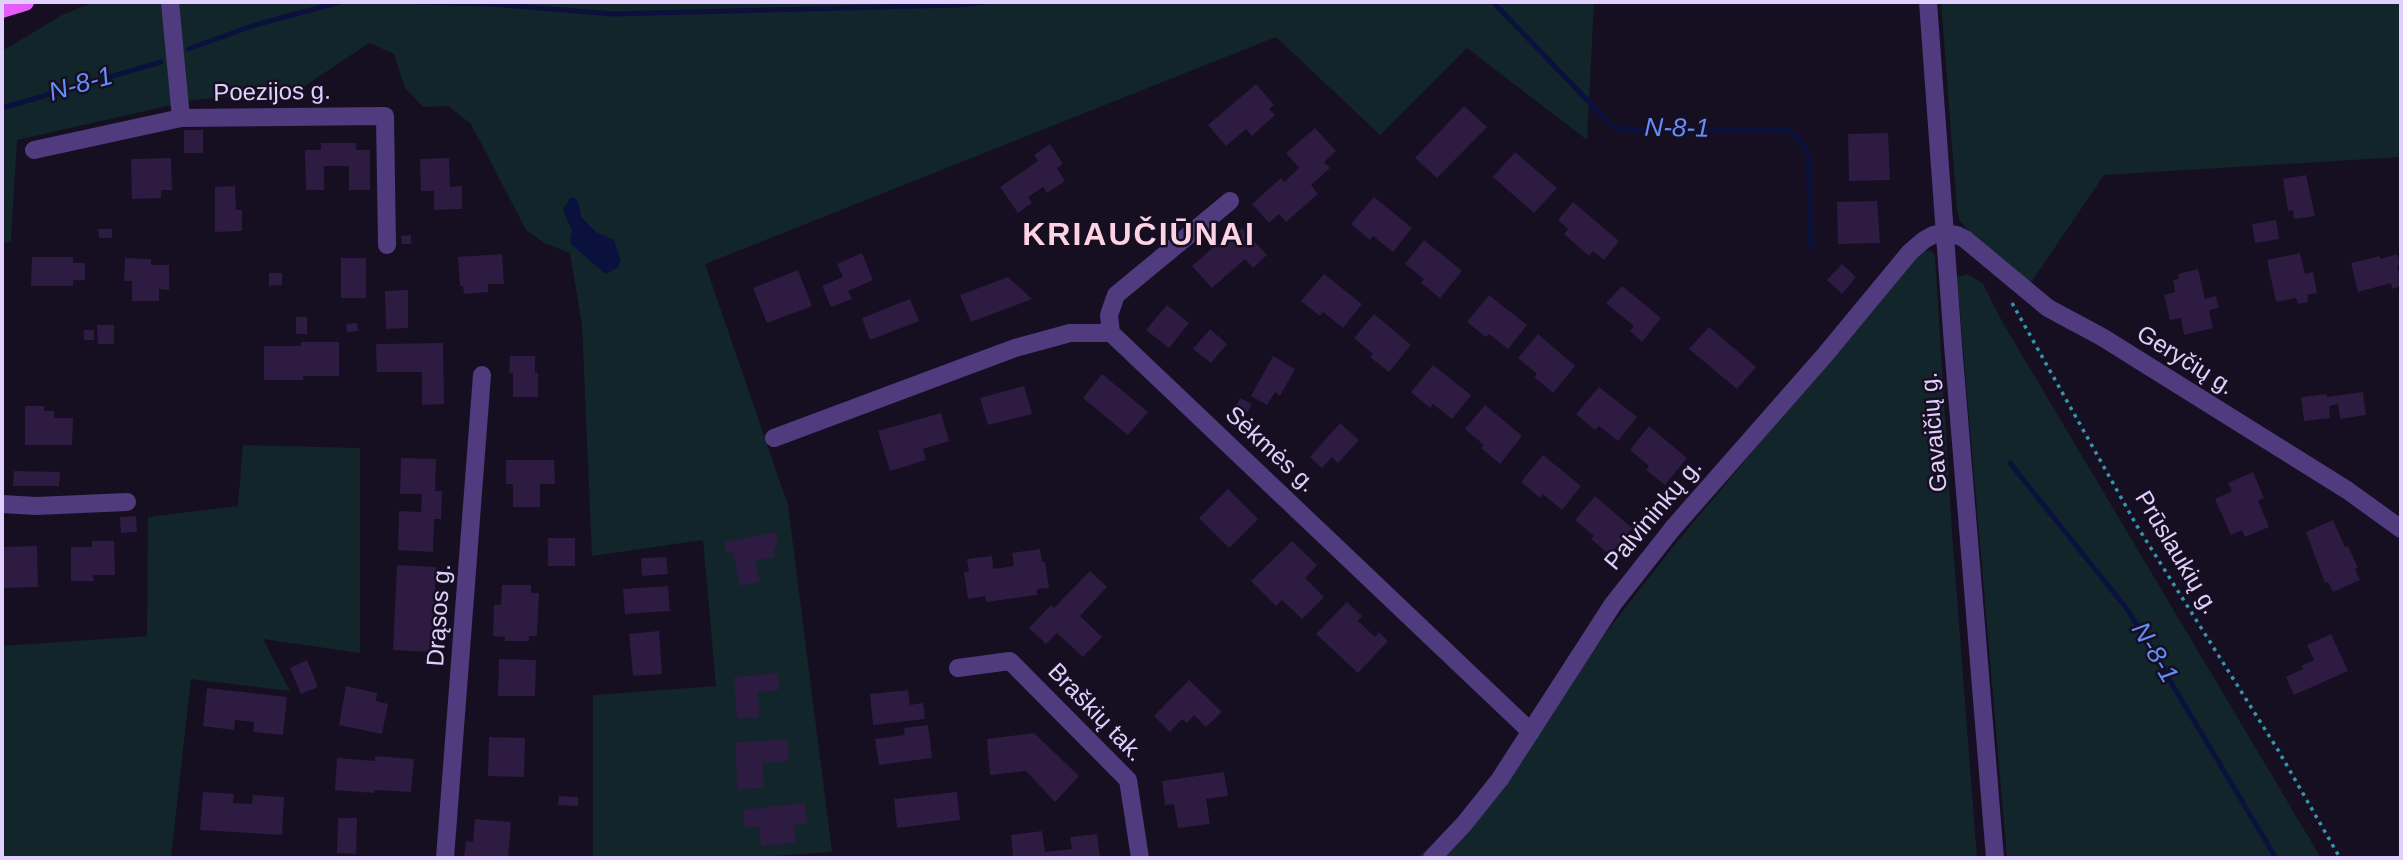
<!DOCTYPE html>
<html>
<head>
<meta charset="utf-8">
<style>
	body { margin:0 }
	#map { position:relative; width:2403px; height:860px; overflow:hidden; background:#160e21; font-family:Helvetica,sans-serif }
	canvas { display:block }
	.frame { position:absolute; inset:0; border:4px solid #e1d0fd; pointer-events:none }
</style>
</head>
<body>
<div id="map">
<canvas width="2403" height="860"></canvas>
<div class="frame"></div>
</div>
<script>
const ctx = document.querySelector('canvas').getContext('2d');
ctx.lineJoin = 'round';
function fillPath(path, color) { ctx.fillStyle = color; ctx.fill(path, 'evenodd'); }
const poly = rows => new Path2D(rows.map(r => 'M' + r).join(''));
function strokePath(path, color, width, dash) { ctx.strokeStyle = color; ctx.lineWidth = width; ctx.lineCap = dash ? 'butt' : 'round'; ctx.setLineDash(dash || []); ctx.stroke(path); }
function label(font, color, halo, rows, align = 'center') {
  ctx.font = font + ' Helvetica,sans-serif'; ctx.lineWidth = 5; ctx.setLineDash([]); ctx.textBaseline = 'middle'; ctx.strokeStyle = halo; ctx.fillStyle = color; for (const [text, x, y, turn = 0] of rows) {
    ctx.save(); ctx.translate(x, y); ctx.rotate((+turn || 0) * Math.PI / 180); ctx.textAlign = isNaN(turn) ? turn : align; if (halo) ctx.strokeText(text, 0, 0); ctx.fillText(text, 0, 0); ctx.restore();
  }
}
const green = poly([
	[94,2,1594,2,1587,140,1467,48,1380,135,1276,37,705,264,788,505,832,852,745,858,593,858,593,695,716,686,703,540,592,556,582,325,570,253,544,243,526,230,471,124,448,106,423,107,405,88,394,54,369,43,299,90,194,100,17,140,11,241,2,243,2,51,62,15],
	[1941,2,2401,2,2401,157,2104,175,2030,284,1974,237,1960,221,1957,211],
	[1930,250,1935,255,1952,532,1977,858,1416,858,1442,838,1529,746,1605,634,1676,543,1919,253],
	[1968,274,1983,284,2003,323,2321,858,2007,858,1957,277],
	[243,445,360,448,360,653,263,639,290,691,191,679,171,858,2,858,2,646,147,636,148,517,238,506]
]);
const water = poly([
	[570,198,575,198,579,204,581,217,596,232,614,240,621,261,617,268,605,274,570,243,572,231,563,210]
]);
const stream = poly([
	[414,2,491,4,613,14,959,5,986,2],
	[1493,2,1614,128,1638,130,1787,130,1799,139,1808,154,1811,250],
	[188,49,255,25,340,2],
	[2,108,161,62],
	[2010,463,2127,609,2276,858]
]);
const building = poly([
	[1256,84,1274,105,1269,109,1275,115,1252,136,1246,129,1226,146,1208,125],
	[1464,106,1487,127,1437,178,1415,158],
	[1315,128,1336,151,1324,162,1330,168,1311,185,1318,194,1286,222,1279,214,1269,223,1252,204,1281,178,1284,182,1299,168,1286,153],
	[184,130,203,130,203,153,184,153],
	[1888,133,1890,180,1849,181,1848,134],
	[321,143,356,143,356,150,370,150,370,190,349,190,349,166,324,166,324,190,306,190,305,150,321,150],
	[1050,144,1063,164,1057,168,1065,181,1047,193,1043,187,1028,197,1032,203,1018,213,1000,187,1038,161,1034,155],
	[1515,152,1557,188,1534,213,1493,177],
	[171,158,172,190,161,190,161,198,132,199,131,159],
	[449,158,450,187,462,186,462,209,434,210,434,191,421,191,420,159],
	[2306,175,2315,216,2294,219,2293,210,2288,211,2283,179],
	[235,186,236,210,242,210,242,231,215,232,215,187],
	[1374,197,1412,228,1393,252,1373,236,1370,240,1351,224],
	[1877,201,1880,243,1838,244,1837,202],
	[1573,202,1619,241,1604,260,1593,251,1589,256,1564,234,1568,229,1558,220],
	[2276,220,2279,239,2255,243,2252,224],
	[1242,228,1267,255,1253,268,1245,259,1212,288,1192,266,1225,237,1228,240],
	[98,229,112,229,112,238,99,238],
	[411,235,411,244,402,244,401,236],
	[1424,240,1462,271,1440,298,1421,283,1424,279,1405,264],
	[862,253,873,280,848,291,852,299,831,307,822,286,843,277,837,264],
	[2300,253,2305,274,2313,272,2317,293,2307,295,2308,302,2298,304,2296,298,2276,302,2267,260],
	[502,254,504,284,488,284,488,292,464,294,463,286,460,286,458,257],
	[2397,254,2400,265,2397,266,2399,273,2401,272,2401,286,2392,289,2391,283,2358,292,2351,263,2380,256,2381,259],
	[32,257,73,257,73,263,85,263,85,280,73,280,73,286,31,286],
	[125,258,151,259,151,265,169,265,169,290,159,289,159,301,132,301,132,281,124,281],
	[341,258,366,258,366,298,341,298],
	[1842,264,1856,277,1842,294,1827,280],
	[2198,269,2205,299,2216,296,2219,308,2209,310,2213,328,2184,335,2181,318,2170,320,2164,295,2175,292,2173,280,2179,279,2178,274],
	[798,270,812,306,767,323,753,288],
	[269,273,282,273,282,285,269,286],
	[1324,274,1362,304,1343,328,1323,312,1320,316,1301,301],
	[1008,277,1032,299,971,322,960,295],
	[1622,286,1661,318,1642,342,1630,331,1634,326,1606,303],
	[408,290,408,328,386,329,385,291],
	[1489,295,1527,325,1508,349,1489,334,1486,337,1467,322],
	[910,299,919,321,870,340,862,318],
	[1167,305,1189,323,1169,348,1146,330],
	[1374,314,1411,345,1389,372,1370,357,1373,354,1354,338],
	[296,317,307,317,307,334,296,334],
	[357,323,358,331,347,332,346,324],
	[97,325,114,325,114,344,98,344],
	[1709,327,1756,367,1737,389,1689,349],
	[1210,329,1227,344,1211,363,1193,349],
	[84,330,94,330,94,340,84,340],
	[1538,334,1575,366,1553,393,1534,377,1537,374,1518,358],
	[301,342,339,342,339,376,303,376,303,380,264,380,264,346,301,346],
	[443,343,444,404,422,405,422,372,377,372,376,344],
	[510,356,535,356,535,373,538,373,538,397,513,397,513,373,509,373],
	[1273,356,1295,369,1280,396,1275,392,1267,405,1251,396],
	[1433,365,1471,395,1452,419,1433,404,1430,408,1411,392],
	[1102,374,1148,412,1128,435,1083,398],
	[1024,386,1032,414,988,425,980,398],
	[1599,387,1637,417,1618,441,1599,426,1595,430,1576,414],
	[2363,392,2366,415,2340,419,2338,404,2329,406,2330,418,2304,421,2301,397,2327,394,2327,397],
	[1240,398,1252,404,1248,412,1236,406],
	[1485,405,1522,436,1500,464,1481,448,1484,445,1465,429],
	[25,406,44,406,44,411,54,411,54,418,73,418,72,445,25,445],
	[941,413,949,441,923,449,926,460,890,471,878,431],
	[1340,423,1359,440,1338,463,1332,457,1322,468,1310,457],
	[1649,426,1687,458,1665,485,1646,470,1649,466,1630,450],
	[1543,455,1581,486,1562,510,1543,494,1540,498,1521,482],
	[401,458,436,459,435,491,442,491,441,519,434,519,433,552,398,550,399,511,421,512,422,494,400,494],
	[506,460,554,460,555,484,540,484,540,507,513,507,513,484,506,484],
	[14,471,60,472,59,486,13,486],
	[2253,472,2264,498,2258,501,2269,527,2245,537,2242,530,2231,535,2215,499,2232,491,2228,483],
	[1228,489,1258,519,1229,548,1199,518],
	[1595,496,1632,528,1610,555,1591,539,1594,536,1575,520],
	[136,516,137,532,121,533,120,517],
	[2333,520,2345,547,2348,546,2358,568,2355,569,2360,580,2333,592,2328,582,2325,583,2306,532],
	[776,532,778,547,774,547,775,557,755,560,760,582,740,586,733,551,726,552,724,542],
	[548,538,575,538,575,566,548,566],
	[92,541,114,541,115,575,93,575,94,581,71,581,71,547,92,547],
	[1292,541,1317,565,1305,578,1324,597,1302,619,1282,600,1276,606,1251,581],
	[37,546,38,587,2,588,2,547],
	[1040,549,1042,562,1045,562,1049,588,1037,589,1037,595,986,602,985,596,968,599,964,572,969,572,967,559,992,556,993,569,1014,566,1012,553],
	[666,557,668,574,642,576,641,558],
	[397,565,436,567,432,652,393,650],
	[1090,571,1107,587,1080,616,1102,637,1083,657,1057,633,1046,644,1029,628,1051,605,1054,608],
	[502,585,531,585,531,593,539,593,537,636,529,636,529,641,505,641,505,637,493,636,494,605,501,605],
	[668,586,670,611,625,614,623,589],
	[1347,602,1362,616,1358,621,1375,637,1379,632,1388,641,1358,673,1316,634],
	[659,631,662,674,633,676,629,634],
	[2331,634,2348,671,2294,695,2286,677,2303,669,2301,666,2314,660,2307,645],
	[499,659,536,660,535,696,498,696],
	[307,660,318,687,301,694,290,668],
	[778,673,779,690,758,692,759,717,737,719,734,677],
	[1189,680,1222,712,1206,727,1194,715,1187,723,1182,719,1170,732,1154,716],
	[346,686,377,693,376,701,388,704,382,734,339,725],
	[207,688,287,697,283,735,253,732,254,722,235,720,234,730,203,726],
	[908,690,910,705,923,703,925,719,873,725,870,694],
	[928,725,932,758,879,765,875,739,905,735,904,728],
	[1034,733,1079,776,1055,802,1026,771,990,775,987,739],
	[489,737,525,738,524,777,488,776],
	[787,739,789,761,763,763,764,788,738,789,735,743],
	[375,756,414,759,411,792,375,790,374,793,335,790,337,758,375,761],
	[1224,772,1228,796,1206,799,1210,824,1178,828,1174,804,1165,805,1162,781],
	[203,792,234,794,233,803,252,804,253,795,284,797,282,835,200,830],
	[957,792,960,820,897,828,894,799],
	[559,796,578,797,578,806,558,805],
	[805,803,807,824,794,825,796,842,761,846,759,827,745,828,743,810],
	[338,818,357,818,356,854,337,853],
	[475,819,511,822,508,858,464,858,466,841,473,842],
	[1042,831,1045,852,1072,849,1070,837,1097,834,1100,858,1013,858,1011,835]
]);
const path = poly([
	[2012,303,2137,526,2278,750,2340,858]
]);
const minor = poly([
	[170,2,181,118],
	[1928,2,1953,345,1995,858],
	[34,150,181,118,385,116,387,245],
	[1230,201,1116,295,1109,315,1111,333,1531,732],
	[774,438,1015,348,1070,333,1111,333],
	[2,504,36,506,127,502],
	[958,668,1010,661,1128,780,1140,858],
	[445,858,482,375],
	[1432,858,1464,824,1500,779,1613,604,1673,528,1824,356,1910,252,1924,240,1933,235,1946,233,1957,235,1965,239,2048,308,2102,337,2347,490,2401,529]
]);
const major = poly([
	[2,9,25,2]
]);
const streetNames = [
	["Poezijos g.",272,93,-1],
	["Geryčių g.",2185,361,32],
	["Gavaičių g.",1935,432,-95],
	["Sėkmės g.",1270,450,43],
	["Palvininkų g.",1654,515,-50],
	["Prūslaukių g.",2176,553,59],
	["Drąsos g.",440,615,-86],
	["Braškių tak.",1095,713,46]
];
const waterNames = [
	["N-8-1",81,85,-16],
	["N-8-1",1677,129,1],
	["N-8-1",2154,653,59]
];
const districtNames = [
	["KRIAUČIŪNAI",1139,236]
];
fillPath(green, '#12252b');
fillPath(water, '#0b113d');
strokePath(stream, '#0b113d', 5);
fillPath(building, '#2d1b41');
strokePath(path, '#3396ae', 3.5, [3.5, 5]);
strokePath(minor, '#4f3b7e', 18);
strokePath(major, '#e65cf8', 18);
label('24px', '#e1d0fd', '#160e21', streetNames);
label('italic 26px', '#638df9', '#160e21', waterNames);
ctx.letterSpacing = '2px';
label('bold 32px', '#fdd2e3', '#160e21', districtNames);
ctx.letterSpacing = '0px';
</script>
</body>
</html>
